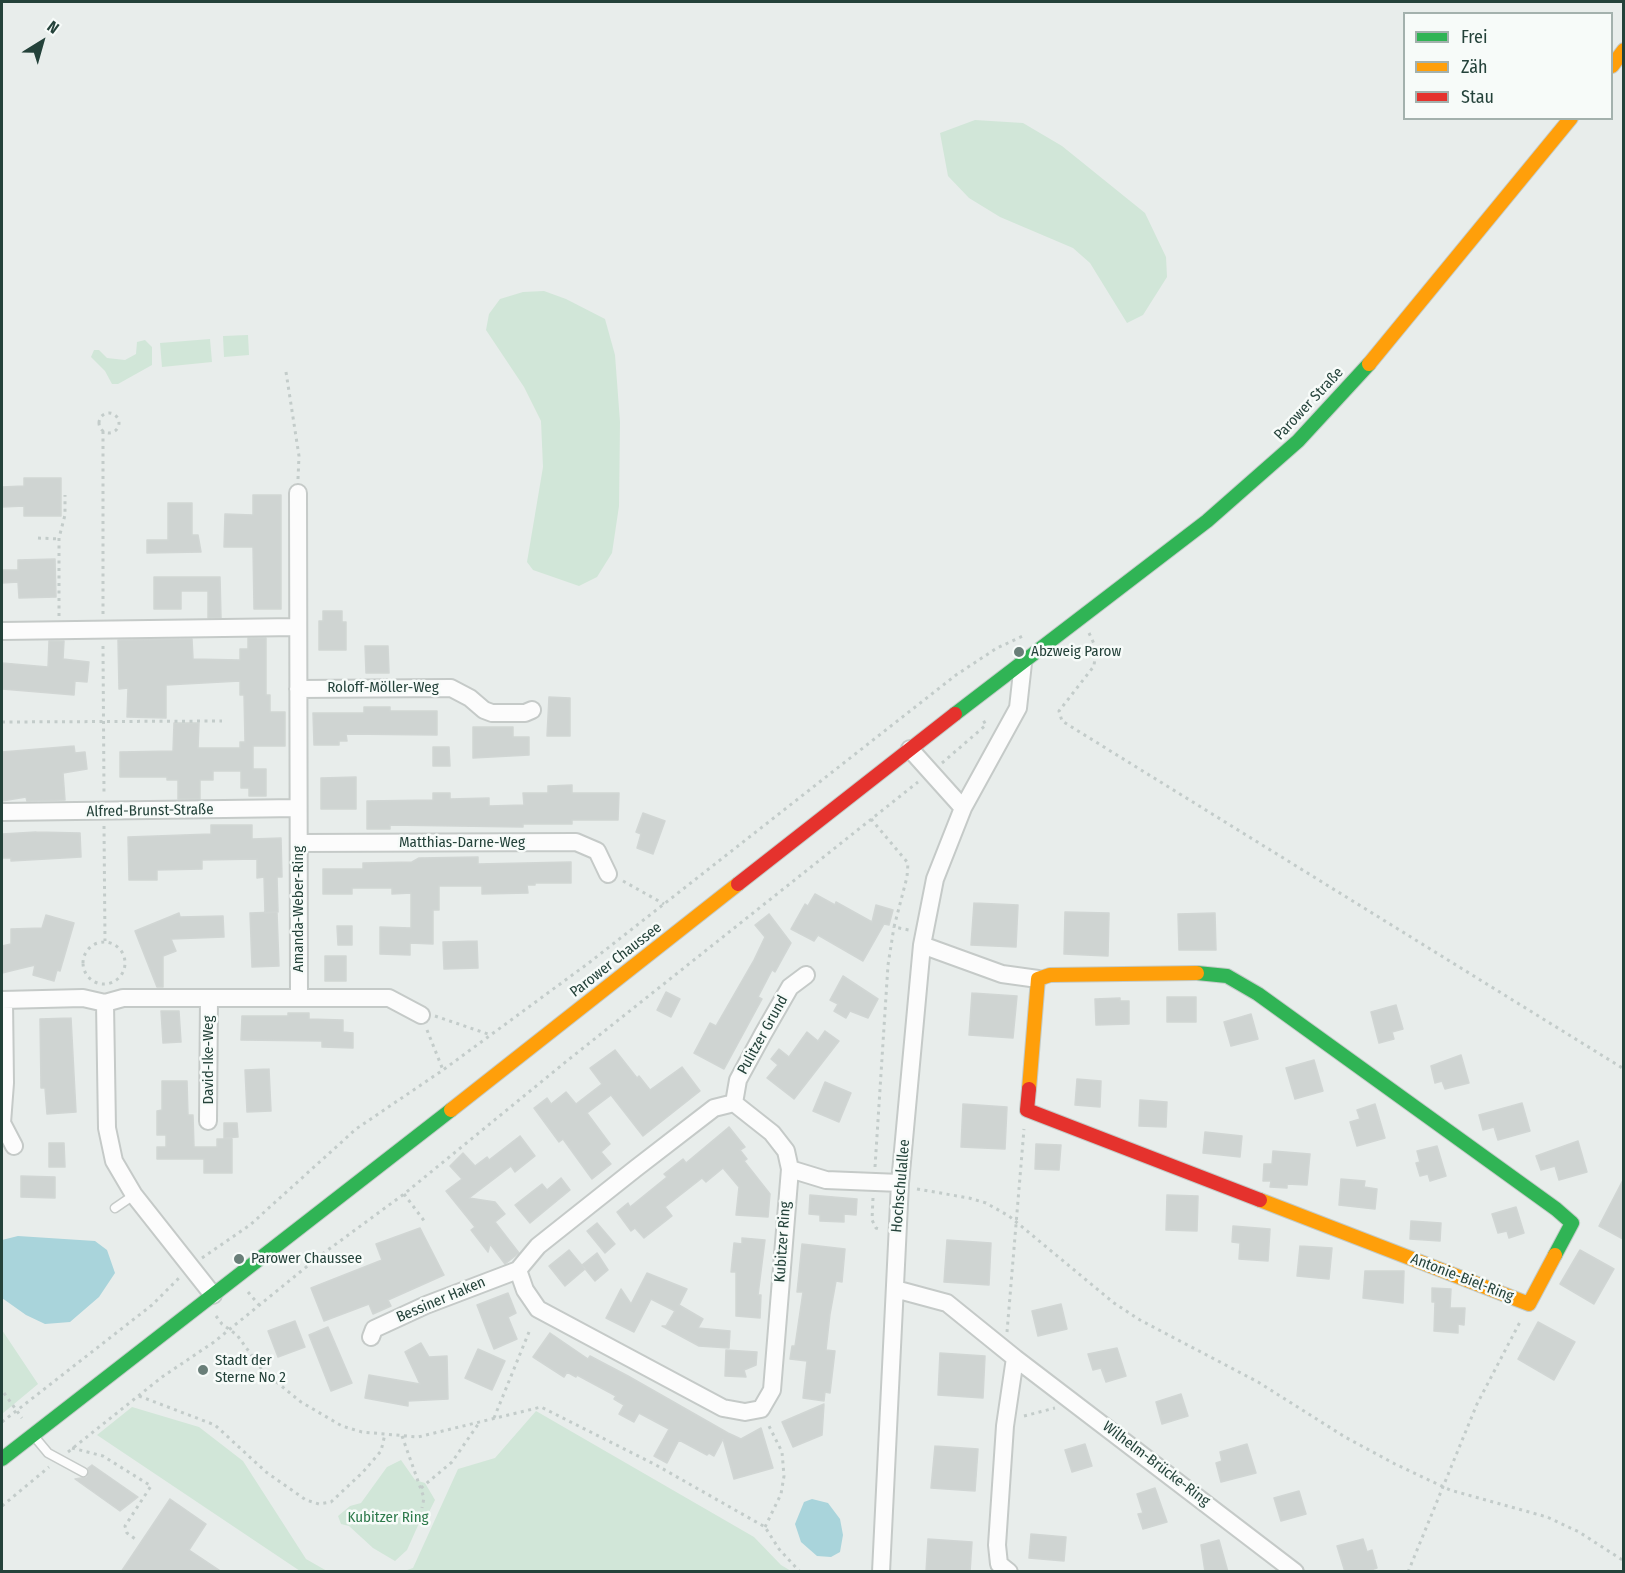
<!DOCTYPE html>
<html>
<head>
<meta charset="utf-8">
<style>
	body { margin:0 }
	#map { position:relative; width:1625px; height:1573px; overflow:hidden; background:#e8edeb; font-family:"Fira Sans Condensed",sans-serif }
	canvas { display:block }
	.frame { position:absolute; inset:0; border:3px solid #24423a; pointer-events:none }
	.legend { position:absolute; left:1403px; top:12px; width:210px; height:108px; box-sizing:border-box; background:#f7fbf9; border:2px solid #a3b1ad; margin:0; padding:8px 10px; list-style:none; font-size:18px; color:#24423a }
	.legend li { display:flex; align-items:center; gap:12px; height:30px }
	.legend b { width:30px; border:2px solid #a3b1ad }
	.north { position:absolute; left:12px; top:12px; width:60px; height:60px; -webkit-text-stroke:4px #f7fbf9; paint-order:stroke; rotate:37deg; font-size:16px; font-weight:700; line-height:24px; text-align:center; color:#24423a }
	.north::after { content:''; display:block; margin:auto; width:21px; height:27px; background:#24423a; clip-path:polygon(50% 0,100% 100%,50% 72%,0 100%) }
</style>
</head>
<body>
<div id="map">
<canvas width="1625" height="1573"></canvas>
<div class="frame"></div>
<ul class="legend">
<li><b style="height:8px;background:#30b455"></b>Frei</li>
<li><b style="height:8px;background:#ff9f0a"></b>Zäh</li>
<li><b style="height:8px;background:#e5322d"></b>Stau</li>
</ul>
<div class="north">N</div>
</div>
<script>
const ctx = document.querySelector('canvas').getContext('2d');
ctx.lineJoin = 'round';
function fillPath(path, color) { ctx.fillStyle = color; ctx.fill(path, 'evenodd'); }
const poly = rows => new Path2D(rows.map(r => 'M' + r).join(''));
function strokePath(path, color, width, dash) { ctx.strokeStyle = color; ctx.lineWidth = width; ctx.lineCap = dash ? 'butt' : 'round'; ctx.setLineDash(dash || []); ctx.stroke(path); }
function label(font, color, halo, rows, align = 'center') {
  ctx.font = font + ' "Fira Sans Condensed",sans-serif'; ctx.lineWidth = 5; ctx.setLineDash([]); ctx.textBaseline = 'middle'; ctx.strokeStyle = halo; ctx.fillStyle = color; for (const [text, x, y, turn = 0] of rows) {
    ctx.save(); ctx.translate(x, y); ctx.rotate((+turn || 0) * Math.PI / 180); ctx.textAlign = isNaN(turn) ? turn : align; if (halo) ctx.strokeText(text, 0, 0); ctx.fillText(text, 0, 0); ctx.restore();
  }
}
const green = poly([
	[975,120,1023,123,1062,146,1145,213,1166,257,1167,277,1143,315,1127,323,1090,263,1073,248,1000,217,969,198,948,176,940,133],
	[544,291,566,299,605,319,615,355,620,422,619,506,612,553,597,577,579,586,533,570,527,562,543,467,541,421,524,387,486,330,489,314,500,299,523,292],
	[248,335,249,355,224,357,223,336],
	[210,339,212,362,162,367,160,343],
	[145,340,152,347,152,365,118,384,112,384,105,371,91,357,94,350,99,350,107,358,125,360,136,354,137,342],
	[2,1330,38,1384,2,1414],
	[132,1407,199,1427,243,1461,306,1559,327,1571,300,1571,97,1435],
	[536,1411,754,1537,781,1565,791,1571,404,1571,413,1568,458,1469,495,1458],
	[401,1460,415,1480,425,1483,435,1500,428,1514,420,1521,407,1550,395,1561,373,1548,349,1526,341,1524,338,1516,350,1506,361,1503,387,1467]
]);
const water = poly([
	[18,1236,95,1241,107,1250,115,1273,99,1297,70,1322,45,1324,26,1315,2,1298,2,1240],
	[812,1499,828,1503,840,1519,843,1535,840,1552,831,1557,817,1556,801,1542,795,1524,804,1502]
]);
const building = poly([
	[24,478,61,478,61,516,24,516,24,506,2,507,2,487,24,486,24,478],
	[253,495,281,495,281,609,254,609,253,547,224,547,225,514,253,515,253,495],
	[168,503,192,503,192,535,198,535,201,552,147,553,147,540,168,540,168,503],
	[55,559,56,597,19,598,18,582,2,583,2,570,18,570,18,560,55,559],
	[154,577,220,577,221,618,208,618,208,591,181,591,181,609,154,609,154,577],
	[323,611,342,611,342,622,346,622,346,650,319,650,319,621,323,621,323,611],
	[248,638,266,638,266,695,270,695,270,712,285,712,285,746,253,746,253,769,266,769,266,796,249,796,249,788,241,788,241,771,213,771,213,780,200,780,200,799,178,799,178,780,167,780,167,777,120,777,120,752,173,751,174,723,199,723,198,748,240,748,240,742,245,742,244,695,240,695,240,681,166,685,166,718,127,717,128,688,119,689,118,640,192,639,193,659,240,660,240,649,248,649,248,638],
	[49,641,64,641,63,659,89,662,87,682,75,681,74,695,2,689,2,663,48,667,49,641],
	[365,646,388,646,389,673,366,673,365,646],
	[549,697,570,698,570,736,547,736,549,697],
	[364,707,390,707,390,711,437,711,437,735,346,734,347,741,339,741,339,745,314,745,313,713,364,713,364,707],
	[473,727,513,727,513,737,529,737,529,755,473,758,473,727],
	[74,746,75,753,85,752,87,769,63,773,65,800,27,801,26,797,2,801,2,752,74,746],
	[433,747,449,747,450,766,433,766,433,747],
	[356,777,356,809,321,809,321,778,356,777],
	[572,785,572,793,619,793,618,820,572,820,572,824,523,824,523,827,390,825,390,829,367,829,367,801,433,800,433,793,450,793,450,799,489,798,489,806,524,805,523,793,548,793,548,786,572,785],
	[643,813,665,821,653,854,637,848,641,834,636,832,643,813],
	[211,825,252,825,252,839,281,838,282,877,277,877,278,912,265,913,264,877,257,878,257,859,202,860,202,869,157,870,157,880,129,880,128,837,211,834,211,825],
	[36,832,80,833,81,857,11,861,11,858,2,858,2,834,36,832],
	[478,857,478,864,571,862,571,883,535,883,535,885,527,885,528,893,482,894,482,886,439,886,439,910,433,910,433,944,410,943,410,955,380,954,380,927,411,928,411,893,392,894,392,888,352,888,352,894,323,894,323,869,363,869,363,863,412,862,419,858,478,857],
	[815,894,835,905,836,902,872,922,876,905,893,910,889,925,884,924,863,961,818,935,814,941,791,929,805,904,808,906,815,894],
	[974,903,1018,905,1016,947,971,945,974,903],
	[277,912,279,966,252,967,250,913,277,912],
	[1065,912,1109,913,1108,956,1064,954,1065,912],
	[179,913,180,917,223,916,224,937,171,939,176,951,163,956,163,987,157,987,135,931,179,913],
	[1215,913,1216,950,1179,950,1178,914,1215,913],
	[769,914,791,943,775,972,772,970,758,997,762,999,724,1069,694,1053,710,1023,716,1026,754,960,765,937,755,925,769,914],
	[46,915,74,923,60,971,57,970,54,981,33,975,35,965,2,973,2,946,11,944,11,929,42,928,46,915],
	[337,926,352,926,352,945,338,945,337,926],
	[477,941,478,968,444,969,443,942,477,941],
	[325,956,346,956,346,981,325,981,325,956],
	[843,976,878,999,868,1018,850,1011,846,1018,834,1011,838,1004,830,1000,843,976],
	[666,992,680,999,671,1017,657,1010,666,992],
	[972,993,1017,996,1013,1038,969,1035,972,993],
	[1167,997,1196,997,1196,1022,1167,1022,1167,997],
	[1120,998,1120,1001,1129,1001,1129,1024,1096,1025,1095,999,1120,998],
	[1396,1005,1403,1029,1392,1032,1394,1039,1379,1043,1371,1012,1396,1005],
	[161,1011,179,1011,181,1042,163,1043,161,1011],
	[288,1013,309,1013,309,1019,343,1020,343,1032,353,1033,353,1048,322,1047,322,1041,241,1040,242,1016,288,1016,288,1013],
	[1251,1014,1258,1039,1231,1046,1224,1022,1251,1014],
	[71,1018,76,1112,47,1114,45,1088,41,1088,40,1019,71,1018],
	[825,1031,839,1041,794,1099,767,1078,778,1065,771,1059,779,1049,789,1057,807,1032,818,1041,825,1031],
	[615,1050,637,1078,639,1076,650,1090,682,1067,700,1091,643,1136,611,1095,587,1113,610,1144,601,1152,611,1164,592,1179,563,1139,559,1142,534,1108,547,1098,551,1104,566,1092,576,1104,602,1084,590,1068,615,1050],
	[1461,1055,1469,1083,1445,1089,1442,1081,1435,1083,1431,1066,1461,1055],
	[1314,1060,1323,1091,1295,1099,1286,1068,1314,1060],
	[269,1069,271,1111,247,1112,245,1070,269,1069],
	[1077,1079,1101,1081,1100,1107,1075,1105,1077,1079],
	[162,1081,187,1081,188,1115,193,1115,194,1147,217,1147,217,1139,232,1139,232,1173,204,1173,204,1159,157,1159,157,1147,166,1147,166,1135,157,1135,157,1111,162,1110,162,1081],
	[825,1082,851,1093,839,1122,813,1111,825,1082],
	[1140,1100,1167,1102,1166,1127,1139,1126,1140,1100],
	[1522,1103,1530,1131,1498,1140,1494,1127,1483,1130,1479,1115,1522,1103],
	[963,1104,1007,1107,1005,1149,961,1147,963,1104],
	[1375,1104,1385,1138,1357,1146,1350,1122,1360,1119,1357,1110,1375,1104],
	[224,1123,237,1123,238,1137,224,1138,224,1123],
	[729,1127,745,1147,740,1150,747,1159,744,1161,770,1194,768,1217,736,1215,739,1187,723,1168,706,1182,702,1178,665,1207,672,1216,644,1238,635,1228,631,1231,617,1212,628,1203,630,1207,667,1177,664,1174,683,1159,686,1163,729,1127],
	[1205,1132,1242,1136,1240,1157,1203,1153,1205,1132],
	[520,1136,535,1156,515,1172,511,1166,469,1198,495,1202,505,1214,495,1222,519,1253,505,1264,490,1244,488,1252,471,1230,475,1227,446,1191,462,1179,450,1166,463,1153,475,1166,487,1157,489,1160,520,1136],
	[1578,1141,1587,1172,1559,1180,1555,1166,1541,1170,1536,1156,1578,1141],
	[49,1143,64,1143,65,1167,49,1167,49,1143],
	[1036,1144,1061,1145,1059,1170,1035,1169,1036,1144],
	[1437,1146,1446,1176,1430,1181,1428,1174,1420,1176,1416,1163,1420,1162,1417,1151,1437,1146],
	[1273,1151,1310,1154,1307,1185,1287,1184,1287,1188,1270,1187,1271,1181,1263,1181,1264,1164,1272,1164,1273,1151],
	[21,1176,55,1177,55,1198,21,1197,21,1176],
	[561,1178,570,1190,530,1223,515,1205,542,1184,547,1190,561,1178],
	[1341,1179,1365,1181,1364,1187,1377,1189,1375,1209,1339,1205,1341,1179],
	[1623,1180,1623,1239,1599,1226,1623,1180],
	[810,1195,857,1199,856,1215,844,1214,844,1222,820,1221,820,1215,809,1214,810,1195],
	[1167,1195,1198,1196,1197,1231,1166,1230,1167,1195],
	[1516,1207,1524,1233,1509,1238,1507,1231,1498,1233,1492,1214,1516,1207],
	[1411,1221,1441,1223,1440,1241,1410,1239,1411,1221],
	[597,1223,615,1244,605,1253,587,1231,597,1223],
	[1233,1226,1270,1229,1268,1261,1239,1259,1240,1243,1232,1242,1233,1226],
	[420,1228,444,1275,388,1300,391,1306,373,1314,369,1304,324,1321,311,1288,382,1260,376,1244,420,1228],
	[742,1238,765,1240,758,1295,761,1295,760,1318,736,1316,736,1272,731,1272,734,1243,742,1244,742,1238],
	[947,1240,991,1243,989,1285,944,1282,947,1240],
	[802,1244,845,1249,842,1282,836,1281,830,1314,826,1350,835,1351,830,1393,825,1392,824,1401,803,1398,807,1361,790,1359,792,1346,795,1346,803,1292,797,1292,802,1244],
	[1300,1246,1332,1248,1329,1279,1297,1276,1300,1246],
	[569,1250,585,1269,565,1286,549,1266,569,1250],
	[1580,1250,1614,1269,1594,1304,1560,1284,1580,1250],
	[597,1253,608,1270,595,1281,582,1265,597,1253],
	[1365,1271,1404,1271,1403,1303,1363,1298,1365,1271],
	[647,1273,687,1289,679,1305,703,1319,698,1328,730,1331,729,1348,699,1346,662,1326,666,1326,675,1311,651,1299,634,1332,606,1318,621,1289,631,1304,647,1273],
	[1432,1288,1451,1289,1450,1308,1465,1308,1464,1325,1458,1324,1458,1333,1434,1331,1435,1302,1432,1302,1432,1288],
	[508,1293,516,1313,508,1317,517,1339,494,1349,477,1305,508,1293],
	[1061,1304,1067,1329,1038,1336,1032,1311,1061,1304],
	[295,1321,305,1347,278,1357,268,1331,295,1321],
	[1538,1322,1575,1342,1554,1380,1518,1359,1538,1322],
	[328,1327,352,1383,331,1391,309,1335,328,1327],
	[550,1333,588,1359,590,1356,628,1376,728,1433,741,1439,761,1428,773,1468,734,1479,723,1439,714,1456,709,1453,707,1455,679,1440,667,1463,654,1456,669,1429,639,1413,634,1422,619,1414,624,1405,614,1399,616,1396,577,1375,576,1377,567,1372,564,1377,533,1357,550,1333],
	[421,1343,429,1357,447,1356,448,1399,408,1401,408,1406,365,1398,369,1375,420,1384,405,1352,421,1343],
	[1117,1348,1126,1376,1106,1382,1101,1368,1093,1370,1088,1354,1117,1348],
	[478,1349,505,1361,492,1390,465,1378,478,1349],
	[726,1350,757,1352,756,1365,744,1370,746,1377,725,1376,726,1350],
	[940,1353,985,1356,983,1398,938,1395,940,1353],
	[1181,1394,1188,1416,1162,1424,1156,1402,1181,1394],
	[824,1404,822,1435,793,1447,782,1422,824,1404],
	[1085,1444,1092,1466,1072,1472,1065,1450,1085,1444],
	[1247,1444,1256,1473,1221,1482,1216,1463,1222,1461,1220,1452,1247,1444],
	[935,1446,978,1449,975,1491,931,1488,935,1446],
	[92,1465,138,1497,120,1511,75,1479,87,1477,88,1468,92,1465],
	[1155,1488,1167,1522,1143,1529,1138,1514,1143,1513,1137,1494,1155,1488],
	[1299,1491,1306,1514,1281,1521,1274,1498,1299,1491],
	[170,1499,206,1524,189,1550,222,1572,121,1572,170,1499],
	[1031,1534,1066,1537,1064,1561,1029,1558,1031,1534],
	[928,1539,972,1542,970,1572,926,1572,928,1539],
	[1363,1539,1367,1552,1372,1550,1377,1568,1364,1572,1345,1572,1337,1546,1363,1539],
	[1219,1540,1228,1572,1205,1572,1201,1545,1219,1540]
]);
const path = poly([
	[286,372,299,456,298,479],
	'99 423a10 10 0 1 1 20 0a10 10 0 1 1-20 0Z',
	[103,431,103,615],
	[38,538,59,539],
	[59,616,59,538,65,515,65,495],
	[1089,633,1096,648,1094,666,1059,711,1062,721,1624,1069],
	[103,646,104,795],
	[2,722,222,721],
	[942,763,986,725,982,718],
	[871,819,908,863,907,877,894,927,909,930],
	[104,826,105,941],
	[623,881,664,904],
	'83 963a21 21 0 1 1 42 0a21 21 0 1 1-42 0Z',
	[435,1016,491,1035],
	[427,1030,443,1070],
	[875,1167,888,965,894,927],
	[917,1189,969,1198,986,1203,1009,1216,1114,1303,1140,1320,1258,1382,1345,1437,1395,1464,1450,1490,1547,1517,1579,1532,1624,1561],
	[404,1194,425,1222],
	[873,1198,872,1220,876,1228,882,1230],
	[202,1258,250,1225,356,1129,443,1070,590,962,956,675,997,648,1023,636],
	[248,1292,259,1305],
	[216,1316,222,1324,237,1335,263,1371,301,1402,342,1426,362,1432,418,1437,541,1407,656,1465,765,1527,779,1549,800,1572],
	[1007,1332,1024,1129],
	[4,1393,22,1418],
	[139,1396,215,1425,266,1472,306,1500,319,1504,331,1502,363,1472,381,1451,385,1434],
	[1024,1416,1055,1408],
	[494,1418,529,1332],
	[2,1422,152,1305,179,1278],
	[402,1436,424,1498,422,1508],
	[72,1448,103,1456,151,1486,125,1526,127,1533,138,1541],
	[68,1452,162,1377,214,1342,321,1255,404,1194,568,1060,918,782],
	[421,1488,452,1462,479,1423],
	[2,1506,49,1467],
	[765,1527,781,1494,784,1476,782,1452,767,1422],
	[1408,1572,1477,1404,1520,1322]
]);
const lane = poly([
	[115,1208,134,1195],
	[33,1435,48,1453,83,1472]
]);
const street = poly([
	[298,493,299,998],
	[2,631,297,627],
	[298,689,451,688,470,698,484,710,492,713,525,713,532,710],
	[910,749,963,808],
	[2,812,298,808],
	[299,843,576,842,597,851,608,874],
	[922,945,1002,974,1038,979],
	[2,1000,83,998,105,1003,123,998,389,998,421,1015],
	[4,1000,5,1083,2,1123,14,1146],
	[105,1003,107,1128,114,1161,134,1195,213,1295],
	[734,1103,772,1133,786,1151,790,1169,772,1390,761,1409,745,1412,723,1408,538,1309,525,1290,518,1270,538,1246,635,1169,714,1108,734,1103],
	[734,1103,738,1080,763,1034,790,987,806,975],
	[208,1121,209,998],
	[790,1169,826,1180,900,1183],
	[895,1289,947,1303,1015,1358],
	[371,1337,374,1329,426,1305,518,1270],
	[881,1572,900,1183,922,945,935,879,963,808,1018,708,1023,663],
	[1009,1572,999,1564,997,1545,1005,1426,1015,1358,1295,1572]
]);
const fast = poly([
	[955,714,1207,521,1298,441,1369,364],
	[1197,973,1227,976,1258,994,1556,1209,1572,1223,1555,1255],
	[2,1459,451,1110]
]);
const slow = poly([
	[1612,66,1624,50],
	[1369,364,1571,118],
	[1029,1089,1038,979,1050,975,1197,973],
	[451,1110,738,884],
	[1260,1200,1529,1304,1555,1255]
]);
const jam = poly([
	[738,884,955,714],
	[1029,1089,1027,1110,1260,1200]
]);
const markers = [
	[1019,652,6,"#697e78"],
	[239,1259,6,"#697e78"],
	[203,1370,6,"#697e78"]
];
const streetNames = [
	["Parower Straße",1309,404,-47],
	["Roloff-Möller-Weg",383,688],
	["Alfred-Brunst-Straße",150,811,-1],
	["Matthias-Darne-Weg",462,843],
	["Amanda-Weber-Ring",299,909,-90],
	["Parower Chaussee",616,960,-38],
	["Pulitzer Grund",763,1035,-61],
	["David-Ike-Weg",209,1060,-90],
	["Hochschulallee",901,1186,-85],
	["Kubitzer Ring",783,1242,-86],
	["Antonie-Biel-Ring",1462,1278,21],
	["Bessiner Haken",441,1300,-23],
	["Wilhelm-Brücke-Ring",1156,1464,37]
];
const poiNames = [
	["Abzweig Parow",1031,652],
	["Parower Chaussee",251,1259],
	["Stadt der",215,1361],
	["Sterne No 2",215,1378]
];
const parkNames = [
	["Kubitzer Ring",388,1518]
];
fillPath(green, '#d1e6d8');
fillPath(water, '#a9d4db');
fillPath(building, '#cfd4d2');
strokePath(building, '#d1d6d4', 1.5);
strokePath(lane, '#c5cac8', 11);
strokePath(street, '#c5cac8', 20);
strokePath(fast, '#c3cbc8', 16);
strokePath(slow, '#c3cbc8', 16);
strokePath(jam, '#c3cbc8', 16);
strokePath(path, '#c3ccca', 3, [3, 4.5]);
strokePath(lane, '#fcfcfc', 8);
strokePath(street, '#fcfcfc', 16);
strokePath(fast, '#30b455', 14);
strokePath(slow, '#ff9f0a', 14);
strokePath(jam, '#e5322d', 14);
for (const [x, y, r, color] of markers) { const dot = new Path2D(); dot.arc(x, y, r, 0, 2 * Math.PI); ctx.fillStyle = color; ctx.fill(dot); strokePath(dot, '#f7fbf9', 2); }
label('15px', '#24423a', '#f7fbf9', streetNames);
label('15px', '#24423a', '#f7fbf9', poiNames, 'left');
label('15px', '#2d7a4b', '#f7fbf9', parkNames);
</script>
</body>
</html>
